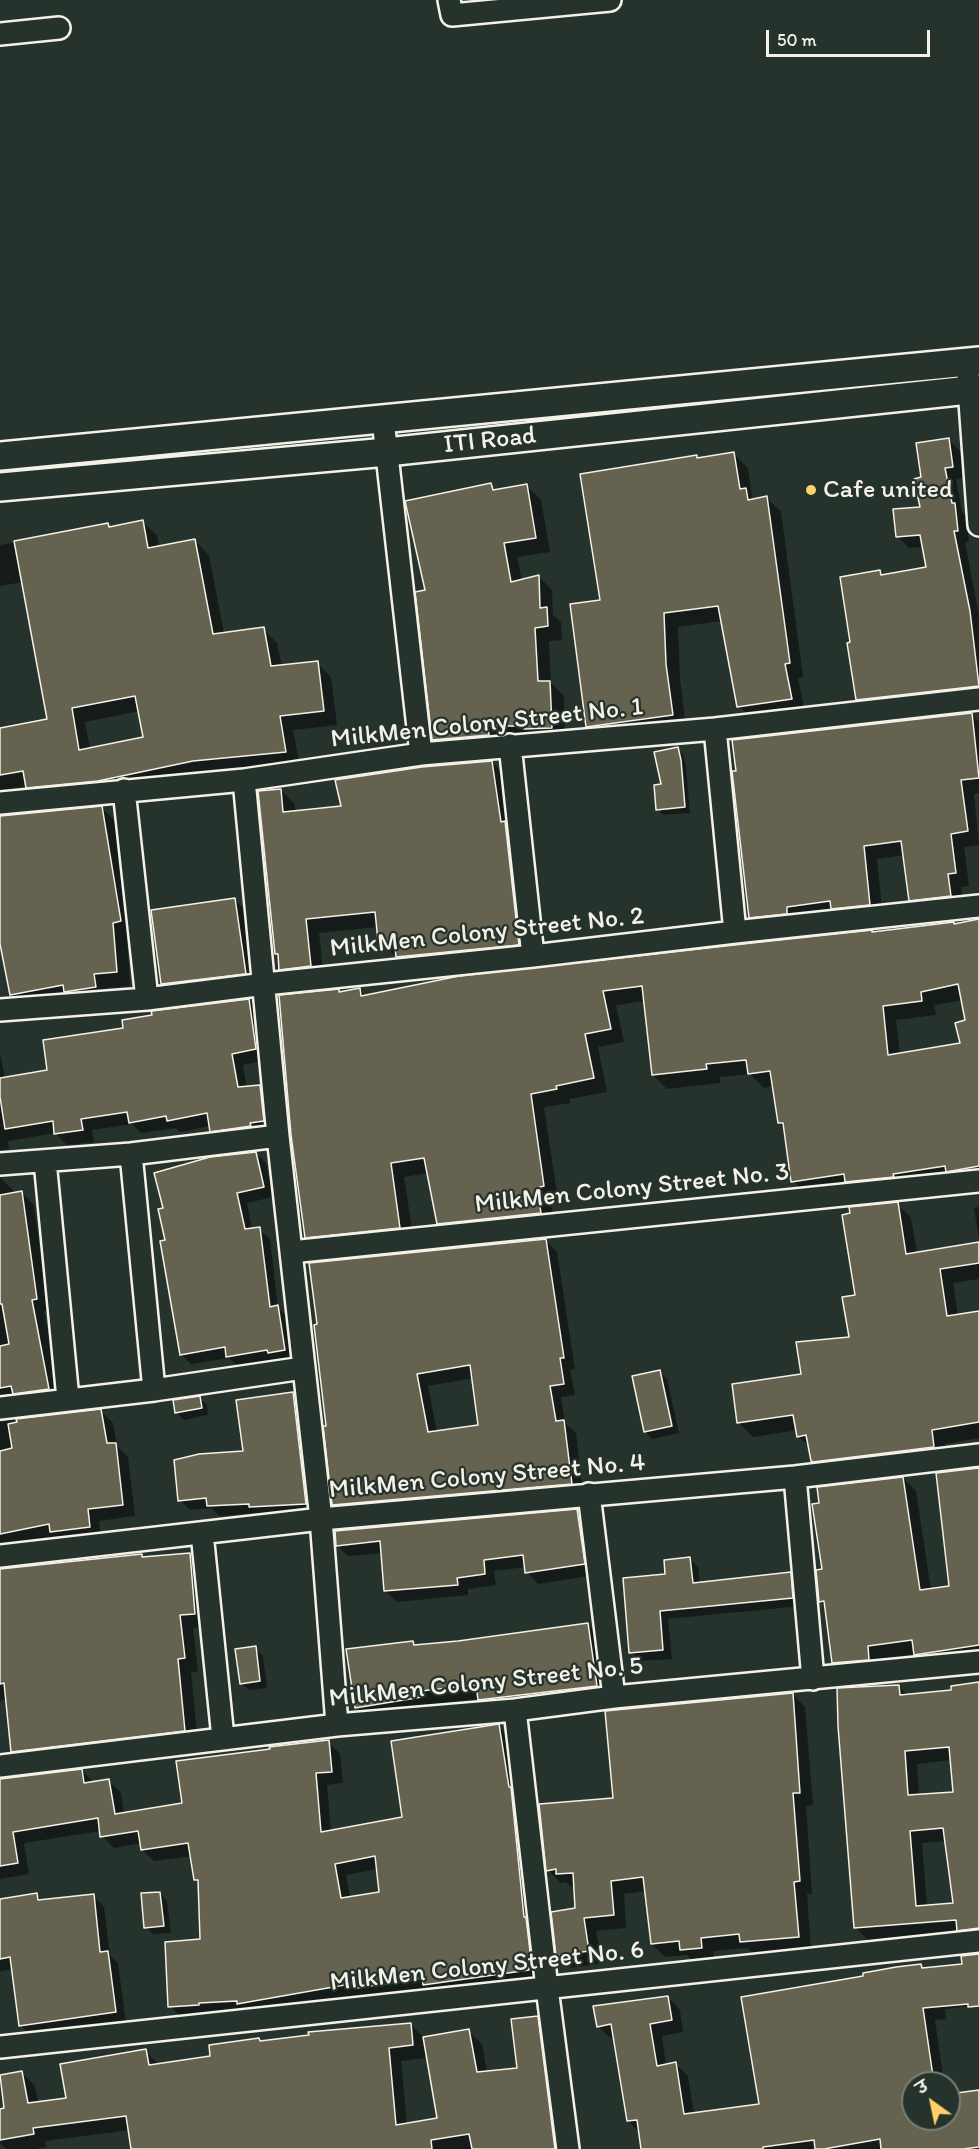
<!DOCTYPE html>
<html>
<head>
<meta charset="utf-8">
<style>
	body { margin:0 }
	#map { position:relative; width:979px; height:2149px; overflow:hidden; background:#26332d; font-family:Itim,"Playpen Sans Deva",sans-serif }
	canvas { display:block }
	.north { position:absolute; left:901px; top:2071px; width:60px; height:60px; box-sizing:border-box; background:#26332d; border:2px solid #787f78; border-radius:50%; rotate:327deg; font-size:16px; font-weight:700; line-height:24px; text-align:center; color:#f4f1e8 }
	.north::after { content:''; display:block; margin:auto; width:21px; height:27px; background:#ffd166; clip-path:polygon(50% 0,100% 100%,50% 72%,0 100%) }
	.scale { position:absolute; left:766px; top:30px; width:164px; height:27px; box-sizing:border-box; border:3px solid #f4f1e8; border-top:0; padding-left:8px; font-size:18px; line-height:21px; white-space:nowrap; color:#f4f1e8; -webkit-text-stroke:4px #26332d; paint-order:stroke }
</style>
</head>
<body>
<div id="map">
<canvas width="979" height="2149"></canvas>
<div class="north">उ</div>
<div class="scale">50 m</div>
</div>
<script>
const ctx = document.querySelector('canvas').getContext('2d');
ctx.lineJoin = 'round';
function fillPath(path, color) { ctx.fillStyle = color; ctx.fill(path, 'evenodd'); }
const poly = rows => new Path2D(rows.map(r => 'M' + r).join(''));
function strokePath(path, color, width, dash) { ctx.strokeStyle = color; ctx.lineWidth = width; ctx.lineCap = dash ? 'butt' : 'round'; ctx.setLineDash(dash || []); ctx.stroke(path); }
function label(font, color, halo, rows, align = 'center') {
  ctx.font = font + ' Itim,sans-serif'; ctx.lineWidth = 4.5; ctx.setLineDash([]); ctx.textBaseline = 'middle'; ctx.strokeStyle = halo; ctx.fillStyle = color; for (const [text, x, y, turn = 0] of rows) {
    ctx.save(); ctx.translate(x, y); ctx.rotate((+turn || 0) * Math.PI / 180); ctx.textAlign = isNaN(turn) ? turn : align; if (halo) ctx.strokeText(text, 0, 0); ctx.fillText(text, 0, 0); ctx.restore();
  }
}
const shadow = poly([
	[949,440,960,451,964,478,956,479,962,512,966,516,969,542,965,542,979,616,979,699,869,711,857,699,852,643,879,571,884,576,928,568,924,547,909,548,898,537,921,508,923,478],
	[734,454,748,468,752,497,756,500,767,498,781,512,803,677,798,678,805,713,753,720,739,706,722,621,678,627,680,679,686,729,602,740,588,726,602,601,696,457,699,459],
	[491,485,496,491,527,486,541,500,550,552,517,557,522,581,539,577,552,590,553,615,561,622,562,640,549,641,551,683,564,696,565,741,448,754,434,740,427,591],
	[143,522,157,536,159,548,195,541,209,555,224,634,263,629,277,643,282,667,317,663,331,677,337,725,293,730,300,766,42,801,27,786,0,791,0,727,5,728,49,720,23,582,0,586,0,545,107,524,110,528],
	[140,711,145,738,90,749,85,722],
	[971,714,979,722,979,793,974,794,979,845,964,847,969,886,961,887,964,909,924,914,910,900,905,855,877,859,883,918,764,931,750,917],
	[677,748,683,754,686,767,690,813,663,815,658,809,663,785],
	[492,762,506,776,532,958,411,970,397,954,393,954,379,940,378,927,319,933,324,980,295,983,281,969,280,957,276,953,281,790,295,804,295,812,343,807],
	[102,808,116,822,134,935,127,936,130,986,107,988,109,1001,25,1009,11,995,0,944,0,817],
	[234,899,246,911,256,985,174,995,163,984],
	[979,920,979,1182,807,1195,793,1181,785,1129,779,1123,773,1086,764,1088,750,1074,720,1077,720,1083,667,1089,653,1075,645,1001,616,1005,624,1042,598,1047,607,1092,569,1099,570,1103,544,1107,558,1200,551,1201,555,1227,452,1238,438,1223,429,1173,404,1177,414,1242,320,1251,306,1237,338,991,340,993,360,990,366,996,873,933,955,925],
	[963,1000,967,1021,961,1045,900,1054,896,1020,936,1015,934,1005],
	[249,1000,260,1012,267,1060,243,1065,247,1088,260,1086,271,1098,275,1132,223,1142,211,1131,210,1126,180,1132,176,1128,141,1133,132,1124,92,1130,94,1142,67,1145,55,1133,8,1141,9,1149,0,1150,0,1053,5,1079,49,1071,125,1029],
	[256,1153,266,1163,273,1197,247,1203,252,1229,259,1229,270,1239,278,1308,287,1317,295,1360,279,1362,276,1360,238,1366,229,1358,191,1364,181,1354,167,1241],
	[0,1174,0,1178,13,1190,14,1194,22,1193,34,1205,48,1311,44,1311,61,1401,0,1416],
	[897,1204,911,1218,917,1253,979,1243,979,1279,953,1283,958,1316,979,1312,979,1438,945,1444,948,1460,827,1475,812,1460,810,1447,798,1436,798,1430,753,1437,739,1423,850,1338,856,1296],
	[979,1207,979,1239,974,1208],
	[545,1240,557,1252,575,1369,570,1370,575,1395,561,1397,565,1423,576,1433,583,1495,345,1516,334,1505,325,1427],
	[473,1378,479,1427,437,1432,428,1386],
	[659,1372,667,1379,679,1433,652,1439,645,1431],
	[292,1393,302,1404,316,1513,261,1517,257,1513,219,1516,211,1508,190,1510,180,1500,244,1453],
	[199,1398,207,1405,208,1415,184,1420,177,1412],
	[101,1411,113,1423,117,1446,128,1457,135,1516,99,1521,101,1538,64,1543,57,1536,12,1545,0,1552,0,1422],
	[979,1469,979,1659,928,1667,915,1654,880,1659,881,1672,846,1675,833,1662,826,1606,820,1601,823,1571,903,1478,916,1491,931,1590,951,1587],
	[577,1511,588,1522,595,1575,538,1584,527,1572,526,1567,494,1571,496,1585,468,1589,468,1595,397,1602,386,1591,382,1553,348,1556,337,1545],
	[190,1555,203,1569,208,1627,193,1628,198,1672,191,1672,198,1744,26,1765,12,1751,7,1699,0,1701,0,1570,142,1556,144,1559],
	[689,1558,698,1567,700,1584,790,1574,799,1583,801,1606,668,1619,672,1659,640,1661,631,1652,667,1575],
	[588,1624,601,1638,609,1699,493,1713,479,1699,433,1704,434,1710,370,1720,357,1707,412,1642,416,1646,458,1643],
	[255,1648,263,1656,267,1688,249,1690,241,1683],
	[979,1683,979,1942,962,1933,868,1940,855,1927,899,1686,908,1696,953,1691],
	[952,1760,954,1793,919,1796,917,1764],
	[946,1841,955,1904,927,1906,922,1843],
	[792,1694,805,1707,813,1805,806,1806,812,1894,807,1894,811,1950,755,1955,747,1948,713,1951,714,1960,695,1963,687,1955,665,1957,652,1944,646,1891,624,1894,626,1928,596,1931,602,1963,571,1968,558,1955,577,1909,575,1886,571,1887,566,1882,561,1883,548,1870,615,1799],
	[498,1726,510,1738,540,1982,370,1999,366,1995,250,2015,182,2018,170,2006,202,1941,200,1884,195,1880,192,1856,154,1861,142,1850,142,1843,114,1848,102,1836,101,1831,24,1843,29,1874,0,1879,0,1780,82,1770,94,1783,109,1781,121,1793,124,1814,184,1805,328,1742,340,1754,343,1783,327,1785,331,1832,404,1818],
	[378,1869,381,1893,350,1898,346,1875],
	[160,1893,167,1901,171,1933,153,1934,146,1927],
	[37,1895,43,1901,93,1896,104,1907,110,1955,118,1963,126,2023,31,2036,20,2025,13,1969,0,1971,0,1901],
	[979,1963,979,2005,945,2009,946,2019,935,2020,944,2083,913,2083,913,2119,949,2119,949,2095,979,2092,979,2149,643,2149,640,2133,628,2121,615,2038,610,2038,598,2026,668,1997,680,2010,683,2032,662,2036,666,2066,676,2064,688,2076,694,2115,760,2106,888,1973],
	[537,2018,551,2031,565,2149,133,2149,130,2130,45,2141,46,2147,35,2149,6,2149,0,2143,0,2110,6,2109,0,2077,21,2072,35,2086,38,2103,68,2100,145,2051,159,2065,212,2058,259,2040,262,2042,410,2024,424,2038,468,2031,482,2044,487,2073,519,2069],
	[427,2050,439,2119,407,2125,401,2061,425,2058,425,2051]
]);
const building = poly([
	[949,438,953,467,945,468,952,503,955,503,958,531,954,531,970,611,979,686,856,700,847,643,850,642,840,577,880,570,881,575,926,567,920,535,896,537,893,509,920,507,914,479,921,477,916,443,949,438],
	[734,452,740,489,746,488,748,500,767,496,790,663,785,664,792,699,737,707,718,606,664,613,666,664,673,715,586,727,570,604,600,600,580,474,697,455,697,458,734,452],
	[491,483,493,490,527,484,536,538,504,543,511,582,539,575,540,608,547,607,548,626,535,628,538,681,550,681,552,728,524,729,523,726,488,726,489,735,432,740,415,592,425,590,405,501,491,483],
	[143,520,148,548,195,539,213,634,264,627,271,666,318,661,324,711,280,716,286,752,193,761,98,781,26,788,23,771,0,775,0,728,47,719,14,541,108,523,109,527,143,520],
	[135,696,143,737,79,750,72,708,135,696],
	[972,713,979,778,961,780,968,831,951,834,956,873,948,874,951,896,909,901,901,841,864,846,870,905,831,909,830,901,787,907,787,914,749,918,732,771,736,771,732,740,972,713],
	[678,747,681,760,685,807,656,810,654,785,661,784,654,752,678,747],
	[492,761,501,822,505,821,519,945,396,957,394,939,378,941,375,912,306,919,311,966,279,970,278,954,275,954,258,791,281,789,283,812,341,806,335,780,422,767,492,761],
	[102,806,121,921,113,923,117,972,94,974,96,987,64,992,63,985,10,995,0,944,0,816,102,806],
	[235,898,246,974,161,984,151,910,235,898],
	[979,919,979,1166,946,1172,945,1166,893,1174,894,1177,845,1182,844,1174,791,1182,783,1123,778,1123,770,1071,748,1074,746,1060,706,1064,707,1069,652,1075,642,986,603,991,611,1029,585,1034,594,1078,556,1086,557,1089,531,1094,544,1186,537,1188,541,1213,437,1224,424,1158,391,1163,400,1228,305,1238,291,1135,279,995,339,989,339,992,360,988,361,996,459,976,752,943,872,930,872,932,954,922,954,924,979,919],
	[958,984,965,1020,955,1023,960,1043,888,1055,883,1006,922,1001,921,992,958,984],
	[249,999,256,1049,232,1054,238,1087,260,1085,264,1121,250,1123,251,1126,210,1132,207,1113,167,1121,166,1116,129,1123,127,1112,81,1119,83,1130,54,1134,53,1121,5,1129,0,1097,0,1078,47,1070,43,1040,123,1028,122,1020,152,1015,151,1011,249,999],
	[256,1152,264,1187,237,1193,245,1229,260,1227,270,1307,278,1305,285,1350,268,1353,267,1350,226,1357,225,1347,180,1355,160,1241,165,1240,158,1209,163,1208,154,1173,210,1157,256,1152],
	[22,1191,37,1299,32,1300,49,1389,13,1394,11,1386,0,1388,0,1346,9,1344,2,1304,0,1304,0,1195,22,1191],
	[898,1202,906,1254,979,1242,979,1263,940,1269,947,1316,979,1311,979,1422,932,1430,934,1447,813,1462,811,1461,806,1435,797,1437,793,1415,737,1423,732,1384,801,1374,796,1342,849,1337,842,1297,855,1295,842,1215,850,1213,849,1207,898,1202],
	[546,1239,564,1358,560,1358,564,1384,550,1386,556,1421,564,1420,572,1484,332,1505,323,1426,326,1426,314,1325,317,1324,309,1263,546,1239],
	[470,1365,478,1425,428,1432,417,1374,470,1365],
	[660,1370,672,1426,644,1432,632,1376,660,1370],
	[293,1392,306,1504,249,1507,249,1504,207,1506,206,1498,178,1501,174,1460,199,1454,243,1451,236,1400,293,1392],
	[200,1396,202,1408,175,1413,173,1400,200,1396],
	[101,1409,107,1443,116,1443,123,1505,88,1509,90,1527,50,1532,49,1524,0,1534,0,1451,12,1448,8,1424,17,1422,16,1419,101,1409],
	[979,1468,979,1645,914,1655,912,1640,868,1646,869,1660,832,1663,824,1601,819,1602,816,1570,822,1569,812,1504,819,1503,817,1487,903,1477,920,1590,949,1586,936,1473,979,1468],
	[577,1509,585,1564,525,1573,523,1555,484,1560,485,1574,457,1578,458,1585,384,1591,380,1541,336,1546,335,1531,577,1509],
	[190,1553,195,1614,180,1615,185,1658,178,1659,185,1731,11,1752,4,1683,0,1684,0,1569,142,1554,142,1557,190,1553],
	[690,1557,693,1583,791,1572,793,1598,660,1611,663,1650,629,1653,623,1578,665,1574,664,1560,690,1557],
	[588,1623,597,1686,478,1700,476,1685,421,1691,422,1697,355,1708,346,1649,413,1641,414,1645,458,1641,588,1623],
	[256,1646,260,1681,240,1684,235,1649,256,1646],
	[979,1682,979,1928,957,1931,956,1920,854,1928,838,1726,837,1688,899,1685,900,1695,951,1690,951,1686,979,1682],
	[949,1747,953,1792,908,1795,905,1751,949,1747],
	[943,1828,953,1903,916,1906,910,1831,943,1828],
	[793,1693,800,1793,793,1793,800,1881,794,1882,799,1937,740,1942,739,1934,701,1938,702,1948,680,1950,679,1941,651,1944,643,1877,611,1881,614,1915,584,1918,589,1951,556,1956,551,1912,575,1908,573,1873,556,1874,556,1869,546,1871,539,1804,613,1798,605,1711,793,1693],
	[499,1724,509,1787,511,1787,524,1917,526,1917,531,1960,528,1961,529,1970,423,1985,422,1978,357,1988,356,1983,237,2004,237,2001,199,2003,199,2005,168,2007,165,1942,200,1939,198,1880,194,1880,188,1843,141,1850,138,1831,100,1837,98,1818,13,1832,18,1863,0,1866,0,1779,82,1769,84,1783,109,1779,115,1814,182,1803,176,1761,270,1749,269,1747,329,1740,332,1772,316,1773,321,1832,402,1817,391,1741,499,1724],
	[375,1856,379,1892,341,1898,335,1864,375,1856],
	[160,1892,164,1926,144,1928,141,1893,160,1892],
	[37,1893,38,1900,94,1894,100,1952,108,1951,116,2012,19,2026,10,1957,0,1959,0,1899,37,1893],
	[979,1954,979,2006,968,2007,968,2004,923,2008,934,2083,913,2083,913,2119,949,2119,949,2094,979,2090,979,2147,963,2149,881,2149,880,2139,824,2149,815,2149,814,2140,763,2147,763,2149,641,2149,637,2120,627,2121,611,2024,597,2027,593,2006,668,1996,672,2020,650,2024,657,2066,676,2062,684,2114,759,2104,741,1997,863,1976,863,1973,896,1967,921,1964,922,1968,962,1964,961,1956,979,1954],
	[538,2016,555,2149,472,2149,469,2134,431,2140,432,2149,131,2149,126,2116,33,2128,34,2134,0,2140,0,2109,4,2108,0,2075,22,2071,28,2103,66,2098,60,2064,146,2049,149,2065,210,2056,209,2045,259,2038,260,2041,309,2035,308,2032,411,2023,413,2045,389,2048,396,2125,437,2118,423,2037,469,2029,477,2072,517,2068,511,2019,538,2016]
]);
const minor = poly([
	[449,0,452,15,610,0],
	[0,34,59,28],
	[968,375,979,525],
	[383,420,421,754],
	[715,729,735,932],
	[510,745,533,956],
	[244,780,278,1136,321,1519,337,1725],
	[124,790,147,999],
	[0,803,244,780,421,754,715,729,979,699],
	[0,1010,147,999,265,984,533,956,735,932,979,906],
	[131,1154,154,1390],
	[45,1161,68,1399],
	[0,1164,131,1154,278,1136],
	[291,1252,979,1181],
	[0,1408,154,1390,303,1368],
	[795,1477,813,1679],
	[589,1494,614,1697],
	[202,1533,223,1738],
	[0,1556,321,1519,795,1477,979,1455],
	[515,1710,547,1988,568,2149],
	[0,1766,337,1725,515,1710,614,1697,979,1662],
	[0,2047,979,1941]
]);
const tertiary = poly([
	[0,456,979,361],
	[0,487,387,452,979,389]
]);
const markers = [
	[811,490,6,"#ffd166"]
];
const streetNames = [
	["ITI Road",490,441,-6],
	["MilkMen Colony Street No. 1",487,724,-6],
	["MilkMen Colony Street No. 2",487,933,-6],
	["MilkMen Colony Street No. 3",632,1189,-6],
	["MilkMen Colony Street No. 4",487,1477,-5],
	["MilkMen Colony Street No. 5",486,1683,-6],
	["MilkMen Colony Street No. 6",487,1967,-6]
];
const poiNames = [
	["Cafe united",823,490]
];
fillPath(shadow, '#0007');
fillPath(building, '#65634f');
strokePath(building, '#f4f1e8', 1.5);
strokePath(minor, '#f4f1e8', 26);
strokePath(tertiary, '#f4f1e8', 32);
strokePath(minor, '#26332d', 21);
strokePath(tertiary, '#26332d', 27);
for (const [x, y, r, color] of markers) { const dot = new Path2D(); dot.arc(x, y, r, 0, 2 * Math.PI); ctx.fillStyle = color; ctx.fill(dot); strokePath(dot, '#26332d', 2); }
label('26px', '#f4f1e8', '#26332d', streetNames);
label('26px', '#f4f1e8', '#26332d', poiNames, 'left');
</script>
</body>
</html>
